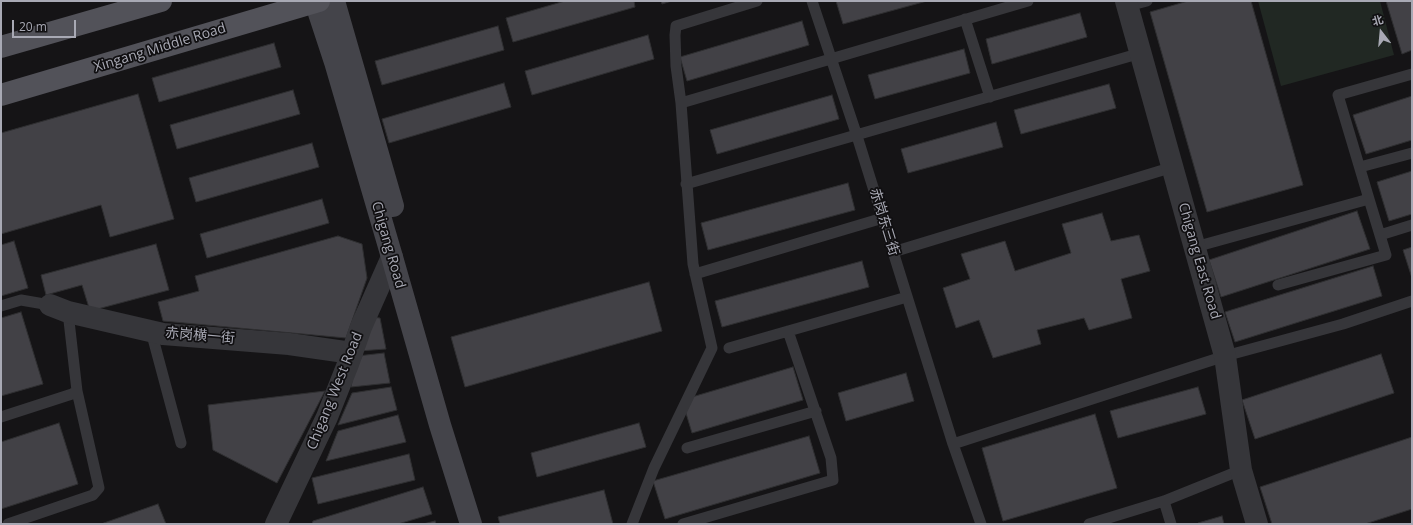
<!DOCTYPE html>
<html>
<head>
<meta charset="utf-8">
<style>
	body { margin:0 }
	#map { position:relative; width:1413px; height:525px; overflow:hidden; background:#151416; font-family:"Open Sans","Noto Sans SC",sans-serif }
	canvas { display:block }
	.frame { position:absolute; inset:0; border:2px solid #a8a9b4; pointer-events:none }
	.north { position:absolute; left:1361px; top:12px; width:40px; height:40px; -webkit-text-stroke:3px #100f11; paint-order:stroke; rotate:344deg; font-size:11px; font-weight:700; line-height:16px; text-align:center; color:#a8a9b4 }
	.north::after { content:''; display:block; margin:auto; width:14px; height:18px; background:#a8a9b4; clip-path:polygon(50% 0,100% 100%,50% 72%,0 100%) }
	.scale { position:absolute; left:12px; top:20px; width:64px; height:18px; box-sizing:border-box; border:2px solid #a8a9b4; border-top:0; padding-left:5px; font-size:12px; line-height:14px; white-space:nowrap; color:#a8a9b4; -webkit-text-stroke:3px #100f11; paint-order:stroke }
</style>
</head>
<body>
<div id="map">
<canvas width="1413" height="525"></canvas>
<div class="frame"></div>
<div class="north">北</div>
<div class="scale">20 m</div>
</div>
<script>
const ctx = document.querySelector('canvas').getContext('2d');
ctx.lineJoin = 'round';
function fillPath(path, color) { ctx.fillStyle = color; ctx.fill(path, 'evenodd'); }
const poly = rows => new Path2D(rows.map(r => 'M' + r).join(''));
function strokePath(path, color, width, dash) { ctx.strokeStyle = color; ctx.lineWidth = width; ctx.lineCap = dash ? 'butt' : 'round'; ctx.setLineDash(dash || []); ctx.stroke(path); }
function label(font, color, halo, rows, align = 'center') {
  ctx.font = font + ' "Open Sans","Noto Sans SC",sans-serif'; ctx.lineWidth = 3.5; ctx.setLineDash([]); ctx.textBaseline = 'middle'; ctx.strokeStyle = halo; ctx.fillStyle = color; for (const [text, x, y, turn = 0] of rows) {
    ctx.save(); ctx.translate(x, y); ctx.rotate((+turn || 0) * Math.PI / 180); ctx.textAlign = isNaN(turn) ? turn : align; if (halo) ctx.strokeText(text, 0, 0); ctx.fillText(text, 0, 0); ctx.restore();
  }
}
const green = poly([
	[1258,1,1380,1,1394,55,1281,86]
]);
const building = poly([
	[565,1,634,1,635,7,513,42,506,18,565,1],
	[661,1,672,1,662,4,661,1],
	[836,1,927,1,843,24,836,1],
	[1188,1,1251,1,1303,185,1207,212,1150,12,1188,1],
	[1386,1,1412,1,1412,50,1402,54,1386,1],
	[1080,13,1087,37,992,64,986,39,1080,13],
	[802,21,809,45,687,81,680,57,802,21],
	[498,26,504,50,382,85,375,61,498,26],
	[648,35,654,59,532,95,525,71,648,35],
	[274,43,281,67,159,102,152,78,274,43],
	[964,49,970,73,875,99,868,75,964,49],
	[504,83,511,107,389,143,382,119,504,83],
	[1109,84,1116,108,1021,134,1014,110,1109,84],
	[293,90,300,114,177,149,170,125,293,90],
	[138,94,174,219,110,237,101,205,1,234,1,133,138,94],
	[832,95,839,119,717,154,710,130,832,95],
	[1412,96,1412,140,1366,154,1353,115,1412,96],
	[996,122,1003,147,908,173,901,149,996,122],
	[312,143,319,167,196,202,189,178,312,143],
	[1412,171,1412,214,1389,221,1377,182,1412,171],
	[848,183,855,210,708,250,701,223,848,183],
	[322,199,329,223,207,258,200,234,322,199],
	[1357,211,1370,249,1221,297,1209,260,1357,211],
	[1102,213,1111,241,1139,235,1150,271,1121,279,1132,318,1089,330,1084,318,1037,330,1041,344,993,358,979,320,956,328,943,288,970,279,961,254,1005,241,1015,271,1071,253,1062,224,1102,213],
	[338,236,362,244,367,278,346,338,163,321,158,302,199,291,195,276,338,236],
	[14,241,28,288,1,296,1,245,14,241],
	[156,244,169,290,90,311,82,285,46,295,41,275,156,244],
	[1412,247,1412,278,1403,250,1412,247],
	[862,261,869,287,722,327,715,301,862,261],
	[1373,266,1382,296,1235,342,1225,312,1373,266],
	[649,282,662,331,465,387,451,337,649,282],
	[21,312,43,384,1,396,1,318,21,312],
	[369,317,380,318,386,349,359,351,369,317],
	[384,353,390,383,351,387,357,356,384,353],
	[1381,354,1394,393,1255,439,1242,400,1381,354],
	[793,367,803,400,692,433,682,400,793,367],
	[906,373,914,401,846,421,838,393,906,373],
	[391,387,397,410,338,425,352,393,391,387],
	[1198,387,1206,414,1118,438,1110,411,1198,387],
	[325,391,277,483,213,450,208,405,325,391],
	[1095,414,1117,488,1003,521,982,448,1095,414],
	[398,415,406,442,326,461,338,431,398,415],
	[59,423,78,484,1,509,1,442,59,423],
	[639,423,646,447,537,477,531,453,639,423],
	[809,436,820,473,665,519,653,481,809,436],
	[1412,437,1412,509,1365,524,1272,524,1260,487,1412,437],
	[409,454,415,480,318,504,312,478,409,454],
	[423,487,432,514,398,524,312,524,313,521,423,487],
	[604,490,613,524,500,524,498,517,604,490],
	[158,504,166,524,101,524,158,504],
	[1222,516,1224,524,1198,524,1198,523,1222,516],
	[435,521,436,524,423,524,435,521]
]);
const service = poly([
	[812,1,857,136,953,444,981,524],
	[1128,6,1147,1],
	[965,19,990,97],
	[681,103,1028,1],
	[1360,167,1412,153],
	[686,184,1141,53],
	[1380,235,1412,225],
	[1195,247,1369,199,1338,95,1412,74],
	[893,252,1173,167],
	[695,274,883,218],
	[1278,285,1386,255,1369,199],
	[1,306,21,300,50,305],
	[151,331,181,443],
	[729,348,907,297],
	[1,417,72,394,77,391,68,312],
	[953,444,1225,356,1343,324,1412,301],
	[687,448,816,411],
	[1164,501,1171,524],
	[8,524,93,495,99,488,77,391],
	[632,524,654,468,712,348,693,264,681,103,676,66,675,35,676,26,757,1],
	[683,524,833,480,831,458,788,331],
	[1089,524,1164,501,1241,470]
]);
const minor = poly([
	[50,305,68,312,163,334,289,344,352,353]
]);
const tertiary = poly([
	[1126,1,1225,356,1241,470,1257,524],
	[276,524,327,417,348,364,361,327,392,257]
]);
const secondary = poly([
	[315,1,335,62,392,257,440,425,471,524],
	[334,1,393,206]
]);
const primary = poly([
	[1,47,161,1],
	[1,95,319,1]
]);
const streetNames = [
	["Xingang Middle Road",160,48,-17],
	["赤岗东三街",884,222,73],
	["Chigang Road",388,245,74],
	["Chigang East Road",1199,261,74],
	["赤岗横一街",200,336,5],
	["Chigang West Road",335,391,-68]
];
fillPath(green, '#212823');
fillPath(building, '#424146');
strokePath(building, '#2f2f31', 1);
strokePath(service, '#36363a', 11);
strokePath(minor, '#36363a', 22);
strokePath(tertiary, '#36363a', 22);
strokePath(secondary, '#44444a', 22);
strokePath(primary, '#525259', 22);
label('14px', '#a8a9b4', '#100f11', streetNames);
</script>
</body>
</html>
